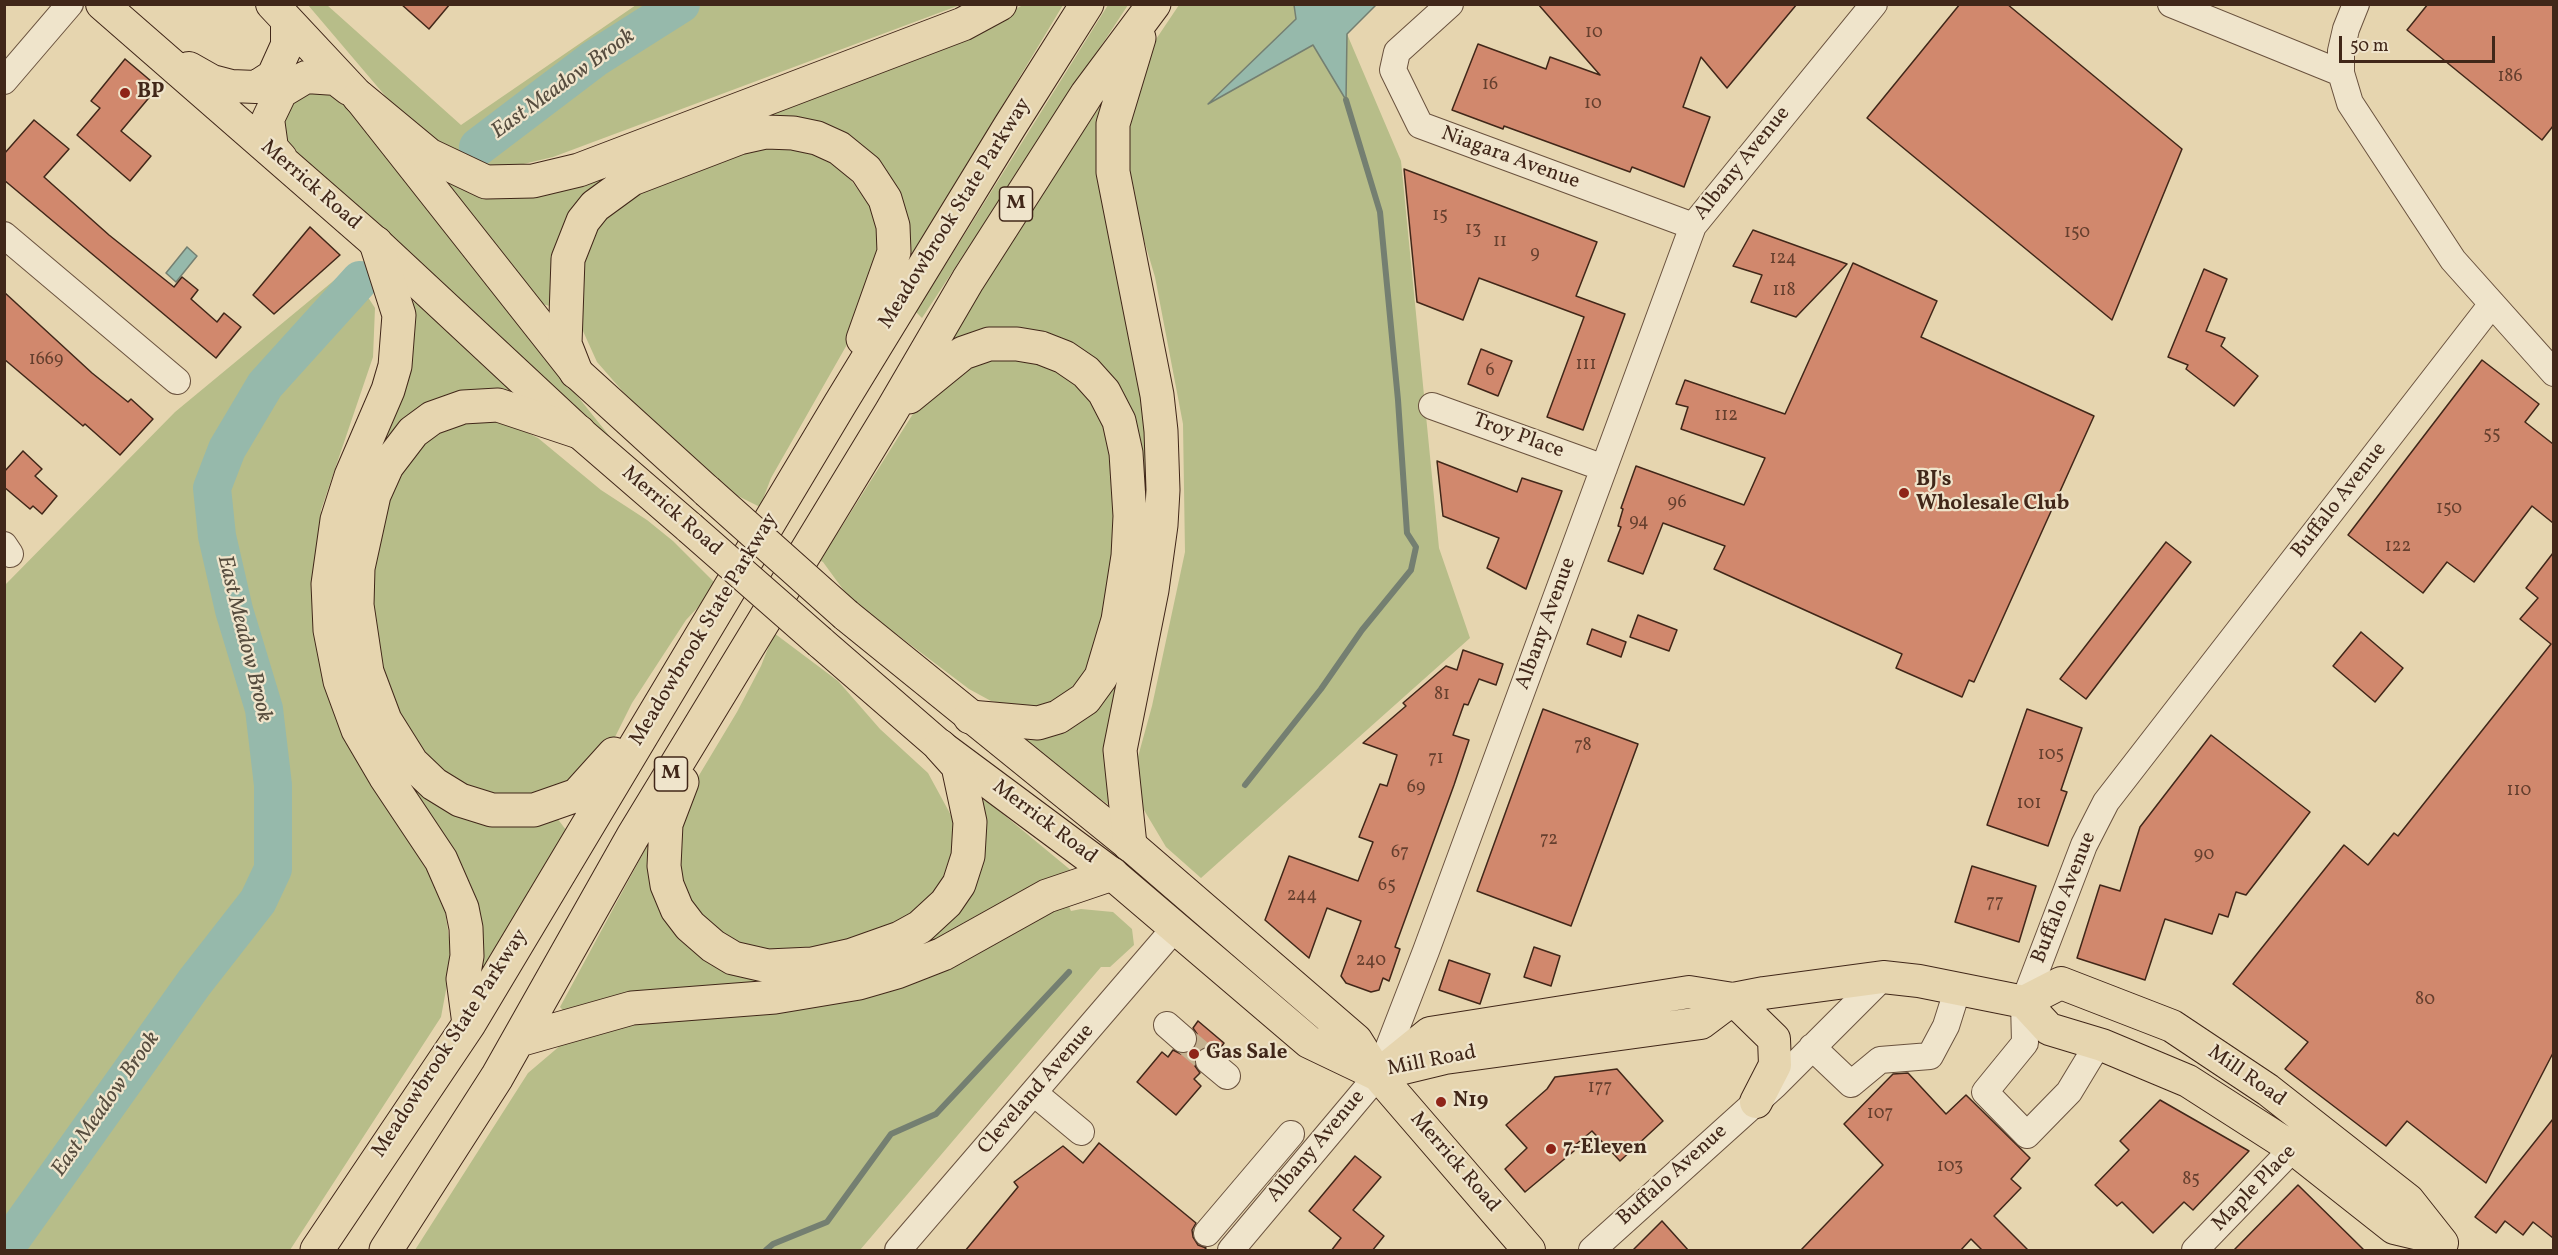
<!DOCTYPE html>
<html>
<head>
<meta charset="utf-8">
<style>
	body { margin:0 }
	#map { position:relative; width:2558px; height:1255px; overflow:hidden; background:#e6d5af; font-family:Vollkorn,serif }
	canvas { display:block }
	.frame { position:absolute; inset:0; border:6px solid #412719; pointer-events:none }
	.scale { position:absolute; left:2339px; top:36px; width:156px; height:27px; box-sizing:border-box; border:3px solid #412719; border-top:0; padding-left:8px; font-size:18px; line-height:21px; white-space:nowrap; color:#412719; -webkit-text-stroke:4px #efe4cb; paint-order:stroke }
</style>
</head>
<body>
<div id="map">
<canvas width="2558" height="1255"></canvas>
<div class="frame"></div>
<div class="scale">50 m</div>
</div>
<script>
const ctx = document.querySelector('canvas').getContext('2d');
ctx.lineJoin = 'round';
function fillPath(path, color) { ctx.fillStyle = color; ctx.fill(path, 'evenodd'); }
const poly = rows => new Path2D(rows.map(r => 'M' + r).join(''));
function strokePath(path, color, width, dash) { ctx.strokeStyle = color; ctx.lineWidth = width; ctx.lineCap = dash ? 'butt' : 'round'; ctx.setLineDash(dash || []); ctx.stroke(path); }
function label(font, color, halo, rows, align = 'center') {
  ctx.font = font + ' Vollkorn,serif'; ctx.lineWidth = 4.5; ctx.setLineDash([]); ctx.textBaseline = 'middle'; ctx.strokeStyle = halo; ctx.fillStyle = color; for (const [text, x, y, turn = 0] of rows) {
    ctx.save(); ctx.translate(x, y); ctx.rotate((+turn || 0) * Math.PI / 180); ctx.textAlign = isNaN(turn) ? turn : align; if (halo) ctx.strokeText(text, 0, 0); ctx.fillText(text, 0, 0); ctx.restore();
  }
}
const green = poly([
	[308,5,327,5,461,125,636,5,960,5,553,157,490,172,449,156,410,125],
	[1023,5,1063,5,897,281,903,219,802,125,630,173,553,307,539,303,425,160,516,192,950,42],
	[1108,5,1128,5,922,318,916,312],
	[1179,5,1294,5,1297,19,1210,102,1313,45,1346,99,1347,34,1401,161,1439,548,1470,638,1201,878,1166,847,1141,805,1136,764,1152,706,1185,552,1183,424,1155,277,1127,183,1125,112,1140,63],
	[322,88,342,102,615,443,287,146,281,105],
	[1101,105,1107,110,1151,470,1109,805,1019,744,1021,734,1093,704,1138,477,1092,366,958,345,952,340,1000,257],
	[763,146,810,153,842,168,868,203,881,233,884,253,861,320,771,478,760,507,712,483,668,443,597,362,573,309,572,269,596,222,621,197],
	[349,268,375,308,373,357,321,510,315,605,442,890,452,958,441,1017,290,1250,5,1250,5,585,175,412],
	[407,298,422,307,533,409,505,401,466,399,432,408,404,429,377,464,354,518,345,589,347,635,361,692,384,741,418,787,460,812,508,823,557,818,566,830,478,983,471,978,474,938,466,892,451,862,374,745,352,699,339,640,336,589,345,518,385,418,403,360],
	[1028,353,1070,373,1098,404,1115,451,1111,580,1098,656,1056,710,1027,709,991,701,969,689,850,599,823,562,812,556,839,531,923,398,981,357],
	[496,417,538,438,601,490,647,520,673,541,718,586,686,620,632,703,605,757,540,800,474,800,421,763,369,647,378,512,416,442,455,421],
	[774,633,838,681,880,729,928,773,953,819,960,844,941,896,899,929,766,959,716,942,670,866,692,787,737,712,761,666],
	[984,800,992,805,1073,872,893,963,569,1017,560,1007,659,824,654,877,749,976,932,930,977,803],
	[1067,902,1071,911,1081,909,1113,912,1132,929,1134,945,1110,967,1101,967,860,1250,415,1250,528,1073,568,1039,618,1023,767,1010]
]);
const water = poly([
	[1294,5,1376,5,1347,34,1346,100,1313,45,1208,104,1296,19,1294,5],
	[187,247,197,256,176,282,166,273,187,247]
]);
const stream = poly([
	[1245,785,1321,689,1362,630,1411,570,1416,547,1407,533,1398,400,1380,212,1346,100],
	[766,1250,773,1244,827,1222,891,1134,936,1114,1069,972]
]);
const river = poly([
	[478,147,594,59,681,4],
	[4,1250,194,983,258,901,273,869,273,785,264,709,234,610,217,536,212,488,227,449,265,385,360,280]
]);
const building = poly([
	[401,4,450,4,429,29,401,4],
	[1538,4,1797,4,1727,88,1701,57,1683,107,1710,117,1684,187,1632,167,1630,172,1504,126,1503,129,1452,110,1478,44,1546,69,1550,57,1600,75,1538,4],
	[1960,4,2007,4,2182,149,2112,320,1867,118,1960,4],
	[2428,4,2553,4,2553,126,2542,140,2407,30,2428,4],
	[125,59,158,87,121,131,151,156,130,181,77,135,100,108,91,101,125,59],
	[34,120,69,149,44,177,109,235,174,287,182,277,198,290,191,299,217,322,224,313,241,327,216,358,4,180,4,154,34,120],
	[1404,169,1597,242,1576,296,1625,314,1583,430,1547,417,1584,317,1479,278,1463,320,1417,302,1404,169],
	[310,227,340,255,274,314,253,295,310,227],
	[1753,230,1847,264,1796,317,1751,302,1762,275,1733,266,1753,230],
	[1853,263,1937,301,1921,337,2094,416,1974,682,1969,680,1962,697,1896,668,1902,654,1714,569,1725,546,1663,523,1643,574,1608,561,1621,527,1618,526,1623,509,1621,508,1636,466,1744,505,1765,458,1681,429,1688,407,1676,404,1685,380,1785,414,1853,263],
	[2204,269,2227,279,2206,331,2225,338,2221,346,2258,376,2234,406,2186,369,2188,365,2168,357,2204,269],
	[4,292,92,373,128,402,131,399,153,419,120,455,85,424,83,426,4,359,4,292],
	[1481,349,1512,361,1498,396,1468,384,1481,349],
	[2482,360,2539,404,2525,422,2553,444,2553,523,2532,506,2474,582,2447,562,2423,593,2348,535,2482,360],
	[23,451,42,469,35,476,57,496,42,514,33,506,30,509,4,487,4,472,23,451],
	[1437,461,1517,492,1522,478,1562,491,1526,589,1487,568,1499,538,1443,516,1437,461],
	[2166,542,2191,562,2086,699,2060,679,2166,542],
	[2553,553,2553,1053,2486,1183,2407,1121,2386,1146,2285,1069,2308,1042,2233,984,2344,845,2368,865,2394,833,2398,836,2551,644,2520,619,2538,598,2526,588,2553,553],
	[1638,615,1677,630,1669,651,1630,637,1638,615],
	[1592,629,1626,642,1621,657,1587,644,1592,629],
	[2361,632,2403,668,2375,702,2333,666,2361,632],
	[1463,650,1503,664,1496,685,1479,679,1468,705,1464,704,1453,735,1469,740,1454,785,1395,947,1400,949,1389,981,1383,978,1379,990,1371,992,1346,983,1341,976,1361,921,1327,908,1309,958,1265,920,1289,856,1358,881,1373,842,1359,837,1380,784,1387,786,1397,755,1363,743,1406,706,1403,703,1446,666,1457,670,1463,650],
	[1543,709,1638,744,1571,926,1477,891,1543,709],
	[2027,709,2082,728,2061,790,2067,792,2048,846,1987,825,2027,709],
	[2211,735,2310,812,2246,895,2236,892,2228,917,2219,914,2212,934,2165,919,2145,980,2077,958,2100,885,2120,891,2140,827,2211,735],
	[1972,866,2036,886,2019,942,1955,922,1972,866],
	[1534,947,1560,956,1551,986,1524,977,1534,947],
	[1449,960,1490,974,1480,1004,1439,990,1449,960],
	[1198,1021,1224,1043,1219,1050,1212,1046,1204,1047,1197,1052,1195,1066,1200,1073,1194,1079,1201,1086,1176,1115,1137,1082,1162,1052,1168,1057,1173,1050,1181,1054,1194,1049,1198,1041,1197,1034,1193,1028,1198,1021],
	[1617,1069,1663,1121,1620,1161,1592,1131,1574,1146,1574,1151,1525,1192,1505,1169,1527,1148,1506,1125,1547,1089,1555,1077,1617,1069],
	[1908,1073,1946,1114,1966,1095,2030,1158,2011,1179,2021,1188,1994,1216,2029,1251,1983,1251,1971,1239,1960,1251,1800,1251,1883,1165,1844,1124,1893,1074,1908,1073],
	[2160,1100,2249,1151,2193,1210,2184,1202,2153,1233,2122,1202,2117,1206,2095,1185,2129,1150,2120,1141,2160,1100],
	[2553,1119,2553,1238,2533,1222,2523,1235,2505,1221,2496,1233,2475,1217,2553,1119],
	[1099,1143,1196,1223,1192,1230,1193,1237,1198,1245,1206,1248,1204,1251,965,1251,1018,1187,1014,1182,1063,1146,1083,1163,1099,1143],
	[1355,1156,1381,1177,1353,1210,1384,1236,1372,1251,1331,1251,1341,1238,1309,1211,1355,1156],
	[2298,1185,2365,1251,2233,1251,2298,1185],
	[1662,1221,1689,1251,1632,1251,1662,1221]
]);
const minorTunnel = poly([
	[1183,1039,1209,1061]
]);
const minor = poly([
	[1450,4,1397,52,1393,70,1420,125,1693,226],
	[2171,4,2341,73],
	[2356,4,2346,29,2341,51,2341,73,2350,103,2453,260,2554,373],
	[4,81,70,4],
	[4,235,177,381],
	[1432,406,1604,468],
	[4,545,10,554],
	[1167,1025,1183,1039],
	[2098,1044,2069,1092,2027,1135,1985,1092,2025,1043,2024,1002,2084,845,2106,802,2492,304],
	[1812,1047,1851,1084,1880,1060,1930,1056,1946,1026,1958,988],
	[1209,1061,1227,1076],
	[1034,1093,1081,1132],
	[1207,1233,1291,1134],
	[898,1250,1175,928],
	[1231,1250,1378,1075,1426,951,1693,226,1874,4],
	[1592,1250,1775,1085,1883,977],
	[2195,1250,2306,1135]
]);
const major = poly([
	[102,4,376,243,579,432,690,528],
	[272,4,359,97,576,372,707,491],
	[189,68,212,81,231,86,256,87,273,76,287,45,287,20],
	[281,158,272,148,268,119,281,92,306,77,336,79,349,89],
	[846,615,1130,845,1356,1040,1378,1075,1529,1250],
	[820,642,940,746,1112,874,1309,1042,1378,1075],
	[1733,999,1774,1039,1775,1065,1756,1102],
	[2024,1002,2061,983,2172,1026,2268,1090,2408,1200,2442,1243],
	[1387,1072,1445,1058,1701,1023,1733,999],
	[1378,1075,1430,1033,1689,992,1733,999,1764,993,1883,977,1919,981,2024,1002,2049,1029,2102,1045,2188,1081,2294,1149,2394,1228,2436,1238]
]);
const highway = poly([
	[359,97,429,155,486,182,533,181,579,170,963,24,1000,4],
	[376,243,399,315,395,366,388,390,351,476,337,520,328,584,330,630,340,681,358,730,385,776,441,860,462,908,466,928,467,956,463,979,469,1024],
	[576,372,565,344,568,259,583,221,595,206,632,179,739,138,766,132,793,133,817,138,839,148,866,170,885,199,893,226,894,252,863,339],
	[909,397,963,353,989,344,1017,344,1041,348,1064,357,1086,372,1104,392,1119,421,1126,453,1130,516,1128,556,1118,620,1101,677,1085,699,1058,717,1038,723,970,717],
	[579,432,498,405,463,407,432,418,413,432,387,466,374,495,358,568,357,605,367,672,385,720,412,763,434,784,460,800,492,810,534,810,577,795,614,754],
	[682,782,666,824,664,866,667,885,677,909,690,926,713,946,733,958,768,966,812,964,852,955,900,938,920,927,946,903,959,884,968,856,970,822,958,766,940,746],
	[1130,845,1120,750,1152,590,1161,525,1163,490,1161,431,1157,395,1113,172,1113,124,1139,38],
	[519,1040,632,1008,775,997,859,983,897,972,943,954,1047,896,1112,874],
	[317,1250,469,1024,840,404,1010,126,1087,4],
	[386,1250,497,1077,633,836,891,412,968,280,1087,94,1154,4]
]);
const majorBridge = poly([
	[707,491,846,615],
	[690,528,820,642]
]);
const markers = [
	[125,93,6,"#8f2418"],
	[1904,493,6,"#8f2418"],
	[1194,1054,6,"#8f2418"],
	[1441,1102,6,"#8f2418"],
	[1551,1149,6,"#8f2418"]
];
const numberNames = [
	["10",1594,34],
	["186",2510,78],
	["16",1490,86],
	["10",1593,105],
	["15",1440,217],
	["13",1473,231],
	["150",2077,234],
	["11",1500,243],
	["9",1535,255],
	["124",1783,260],
	["118",1784,292],
	["1669",46,361],
	["111",1586,366],
	["6",1490,372],
	["112",1726,417],
	["55",2492,436],
	["96",1677,504],
	["150",2449,510],
	["94",1639,523],
	["122",2398,548],
	["81",1442,696],
	["78",1583,747],
	["105",2051,756],
	["71",1436,760],
	["69",1416,789],
	["110",2519,792],
	["101",2029,805],
	["72",1549,841],
	["67",1400,854],
	["90",2204,856],
	["65",1387,887],
	["244",1302,897],
	["77",1995,904],
	["240",1371,962],
	["80",2425,1001],
	["177",1600,1089],
	["107",1880,1115],
	["103",1950,1168],
	["85",2191,1181]
];
const shields = [
	[1016,204,33],
	[671,774,33]
];
const shieldNames = [
	["M",1016,204],
	["M",671,774]
];
const poiNames = [
	["BP",137,93],
	["BJ's",1916,481],
	["Wholesale Club",1916,505],
	["Gas Sale",1206,1054],
	["N19",1453,1102],
	["7-Eleven",1563,1149]
];
const streetNames = [
	["Niagara Avenue",1510,159,20],
	["Albany Avenue",1743,164,-51],
	["Merrick Road",310,186,41],
	["Meadowbrook State Parkway",956,214,-58],
	["Troy Place",1518,437,20],
	["Buffalo Avenue",2340,501,-52],
	["Merrick Road",671,512,41],
	["Albany Avenue",1547,624,-70],
	["Meadowbrook State Parkway",705,630,-59],
	["Merrick Road",1044,823,37],
	["Buffalo Avenue",2065,898,-68],
	["Meadowbrook State Parkway",451,1044,-57],
	["Mill Road",1432,1062,-11],
	["Mill Road",2246,1077,35],
	["Cleveland Avenue",1037,1090,-49],
	["Albany Avenue",1317,1147,-50],
	["Merrick Road",1454,1163,49],
	["Buffalo Avenue",1673,1176,-42],
	["Maple Place",2255,1189,-46]
];
const waterNames = [
	["East Meadow Brook",564,85,-36],
	["East Meadow Brook",243,639,76],
	["East Meadow Brook",107,1105,-55]
];
fillPath(green, '#b7bd89');
fillPath(water, '#96b9ab');
strokePath(water, '#747f71', 1.5);
strokePath(stream, '#747f71', 6);
strokePath(river, '#96b9ab', 38);
fillPath(building, '#d1886d');
strokePath(building, '#412719', 1.5);
strokePath(minorTunnel, '#c5b291', 26, [26, 13]);
strokePath(minor, '#6a523e', 28);
strokePath(major, '#412719', 34);
strokePath(highway, '#412719', 35);
strokePath(minor, '#efe4cb', 26);
strokePath(major, '#e6d5af', 32);
strokePath(highway, '#e6d5af', 33);
strokePath(majorBridge, '#412719', 34, []);
strokePath(majorBridge, '#e6d5af', 32);
for (const [x, y, r, color] of markers) { const dot = new Path2D(); dot.arc(x, y, r, 0, 2 * Math.PI); ctx.fillStyle = color; ctx.fill(dot); strokePath(dot, '#efe4cb', 2); }
label('18px', '#653f2e', null, numberNames);
for (const [x, y, w] of shields) { const box = new Path2D(); box.roundRect(x - w / 2, y - 17, w, 34, 4.5); ctx.fillStyle = '#efe4cb'; ctx.fill(box); strokePath(box, '#412719', 1.5); }
label('bold 20px', '#412719', null, shieldNames);
label('bold 21px', '#412719', '#efe4cb', poiNames, 'left');
label('21px', '#412719', '#efe4cb', streetNames);
label('italic 22px', '#564c3e', '#efe4cb', waterNames);
</script>
</body>
</html>
